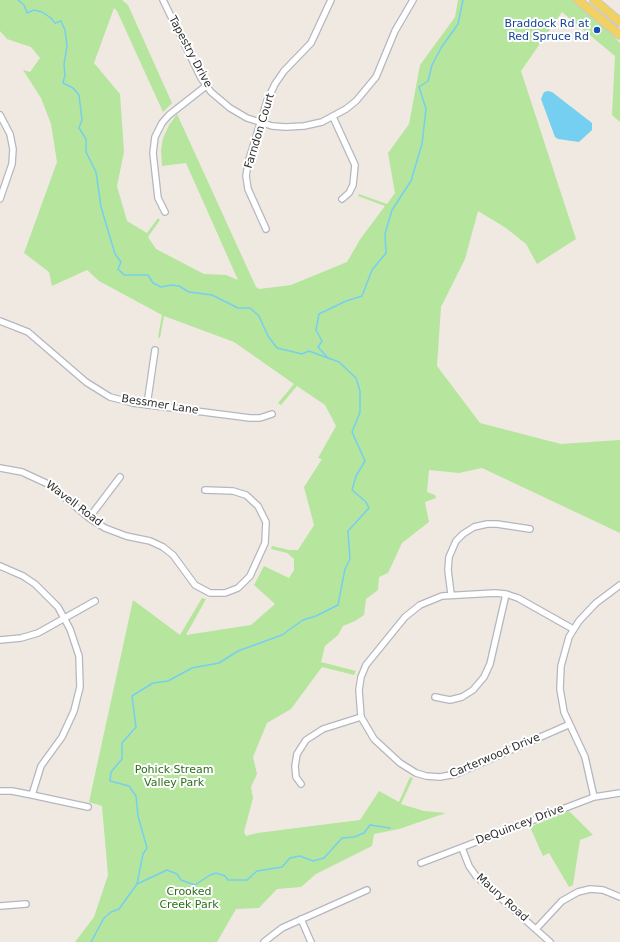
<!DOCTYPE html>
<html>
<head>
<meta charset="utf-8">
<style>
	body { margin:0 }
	canvas { display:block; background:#efe9e1 }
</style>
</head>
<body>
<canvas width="620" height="942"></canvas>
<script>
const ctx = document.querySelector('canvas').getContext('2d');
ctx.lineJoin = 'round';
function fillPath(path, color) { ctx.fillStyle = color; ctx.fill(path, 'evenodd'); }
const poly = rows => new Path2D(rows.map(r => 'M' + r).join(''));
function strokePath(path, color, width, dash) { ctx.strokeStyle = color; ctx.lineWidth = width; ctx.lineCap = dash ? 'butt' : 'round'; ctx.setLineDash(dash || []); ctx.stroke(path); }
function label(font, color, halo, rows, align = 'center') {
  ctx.font = font + ' "DejaVu Sans",sans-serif'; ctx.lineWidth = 4; ctx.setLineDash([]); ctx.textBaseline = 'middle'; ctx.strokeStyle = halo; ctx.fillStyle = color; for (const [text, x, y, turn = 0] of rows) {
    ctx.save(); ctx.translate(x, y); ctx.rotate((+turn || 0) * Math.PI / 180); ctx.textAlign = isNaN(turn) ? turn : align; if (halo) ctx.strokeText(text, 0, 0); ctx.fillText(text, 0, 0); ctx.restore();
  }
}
const green = poly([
	[0,0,122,0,128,5,172,103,163,112,117,11,114,8,94,63,120,94,124,152,117,186,127,221,147,233,158,218,160,220,148,237,156,249,204,274,226,275,238,280,186,163,162,166,161,150,163,138,169,125,177,114,256,287,259,289,291,285,347,262,361,238,385,206,358,196,359,194,387,204,395,193,388,153,409,124,420,65,455,17,458,0,574,0,605,26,620,43,620,122,612,115,615,56,562,12,521,71,576,239,537,264,526,244,506,228,478,211,465,259,441,307,437,366,480,423,561,444,620,440,620,533,482,468,459,473,429,470,427,492,435,495,436,498,425,502,429,522,402,543,388,573,379,577,378,590,366,599,364,615,355,621,343,626,338,635,325,646,321,662,356,671,354,675,322,667,291,709,267,723,253,757,257,774,251,787,253,798,244,832,246,836,257,833,360,820,379,791,399,802,410,777,413,778,401,804,424,811,446,813,399,829,374,834,372,846,316,874,301,887,277,889,259,908,236,909,217,942,75,942,94,917,108,875,102,806,89,802,133,600,180,635,202,598,206,599,186,635,251,625,275,604,254,585,264,566,289,578,294,570,294,559,287,553,271,549,272,546,289,550,298,550,314,525,304,487,322,459,318,458,336,426,325,405,297,386,281,405,278,403,294,384,234,342,164,316,160,338,158,337,162,315,99,281,87,270,52,286,49,272,24,253,57,162,51,124,41,98,23,70,30,72,40,58,31,47,7,39,0,31],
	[569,811,593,835,580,840,573,885,569,887,549,853,543,856,530,827]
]);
const water = poly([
	[548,91,552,92,592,123,592,130,579,142,558,139,555,137,541,99,544,92]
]);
const stream = poly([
	[18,0,24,5,27,13,34,10,42,12,51,18,55,23,61,21,65,30,67,46,64,64,65,75,63,83,73,88,79,95,82,120,79,128,86,139,86,152,96,172,101,207,115,254,121,262,118,269,124,275,148,275,153,283,161,287,171,285,179,286,189,292,212,295,238,308,250,308,259,316,268,336,277,348,302,354,309,351,328,358],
	[137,884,143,854,147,848,138,816,136,796,129,786,110,781,111,772,122,759,122,743,136,727,132,696,153,683,168,681,192,668,219,663,238,651,282,635,303,620,316,616,338,605,345,569,350,559,348,531,369,508,366,502,352,490,356,476,365,461,352,432,360,412,360,391,356,378,339,362,328,358,318,347,322,341,316,330,319,314,346,301,362,296,372,270,386,253,385,234,392,210,411,181,422,144,426,109,419,87,428,81,432,65,441,48,458,24,463,0],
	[91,942,104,918,111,912,119,909,137,884,167,870,177,874,181,880,195,885,210,875,216,873,225,876,228,880,247,880,257,871,282,867,290,858,300,856,313,861,324,858,342,838,354,837,364,833,370,825,390,828]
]);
const minor = poly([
	[163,0,201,78,211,92,230,108,247,118,272,126,286,127,304,126,322,122,346,109,356,101,376,77,395,31,413,0],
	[0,115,10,134,13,149,12,164,0,199],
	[333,117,355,165,353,185,349,193,342,199],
	[165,212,158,198,153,153,155,137,162,123,169,115,206,86],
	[266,229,248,189,246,176,248,163,267,101,275,84,284,71,311,43,331,0],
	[0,321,28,332,86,382,110,397,133,403,250,418,260,418,272,414],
	[147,405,155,350],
	[0,468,22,472,48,484,89,518,105,528,126,536,150,541,163,547,173,555,195,585,210,593,225,593,238,588,250,576,265,543,266,522,258,506,246,495,233,491,205,490],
	[89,518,120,477],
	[0,566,23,576,35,584,58,607,70,629,79,656,80,687,74,711,62,737,41,766,32,795],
	[451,594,448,570,449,557,456,541,463,534,474,527,487,524,497,524,530,529],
	[0,640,21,638,38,633,95,601],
	[435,697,450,700,462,697,473,690,484,677,490,664,506,594],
	[568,725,456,774,440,777,426,776,416,773,400,763,374,739,361,717,359,690,361,677,366,665,405,617,420,605,442,596,495,593,506,594,518,598,573,629],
	[301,784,296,777,295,766,297,754,306,740,323,729,361,717],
	[0,791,12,791,32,795,88,807],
	[594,797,585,757,564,712,560,689,561,666,569,637,579,621,596,603,620,585],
	[462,848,469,866,476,876,550,942],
	[421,863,594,797,620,793],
	[0,906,26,904],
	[301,919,311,942],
	[536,929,562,901,578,892,590,889,603,890,620,897],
	[264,942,282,928,367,890]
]);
const primary = poly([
	[578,0,620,35],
	[594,0,620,22]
]);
const markers = [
	[597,30,4,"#1a4fb4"]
];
const transitNames = [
	["Braddock Rd at",589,24],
	["Red Spruce Rd",589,37]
];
const streetNames = [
	["Tapestry Drive",190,52,62],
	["Farndon Court",260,131,-73],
	["Bessmer Lane",160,405,9],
	["Wavell Road",74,504,37],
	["Carterwood Drive",495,756,-23],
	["DeQuincey Drive",520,825,-21],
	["Maury Road",502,898,42]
];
const parkNames = [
	["Pohick Stream",174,770],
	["Valley Park",174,783],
	["Crooked",189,892],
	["Creek Park",189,905]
];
fillPath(green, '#b6e59e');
fillPath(water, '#75cff0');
strokePath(stream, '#75cff0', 1.5);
strokePath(minor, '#b4b7c1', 8);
strokePath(primary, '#c9c9c9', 10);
strokePath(minor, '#fff', 5.5);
strokePath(primary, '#f2d163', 8);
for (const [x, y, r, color] of markers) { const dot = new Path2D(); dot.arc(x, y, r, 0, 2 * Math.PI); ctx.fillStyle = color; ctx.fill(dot); strokePath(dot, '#fff', 1.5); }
label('11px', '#164399', '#fff', transitNames, 'right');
label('11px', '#2e2e2e', '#fff', streetNames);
label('11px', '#2c6e1b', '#fff', parkNames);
</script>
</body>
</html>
